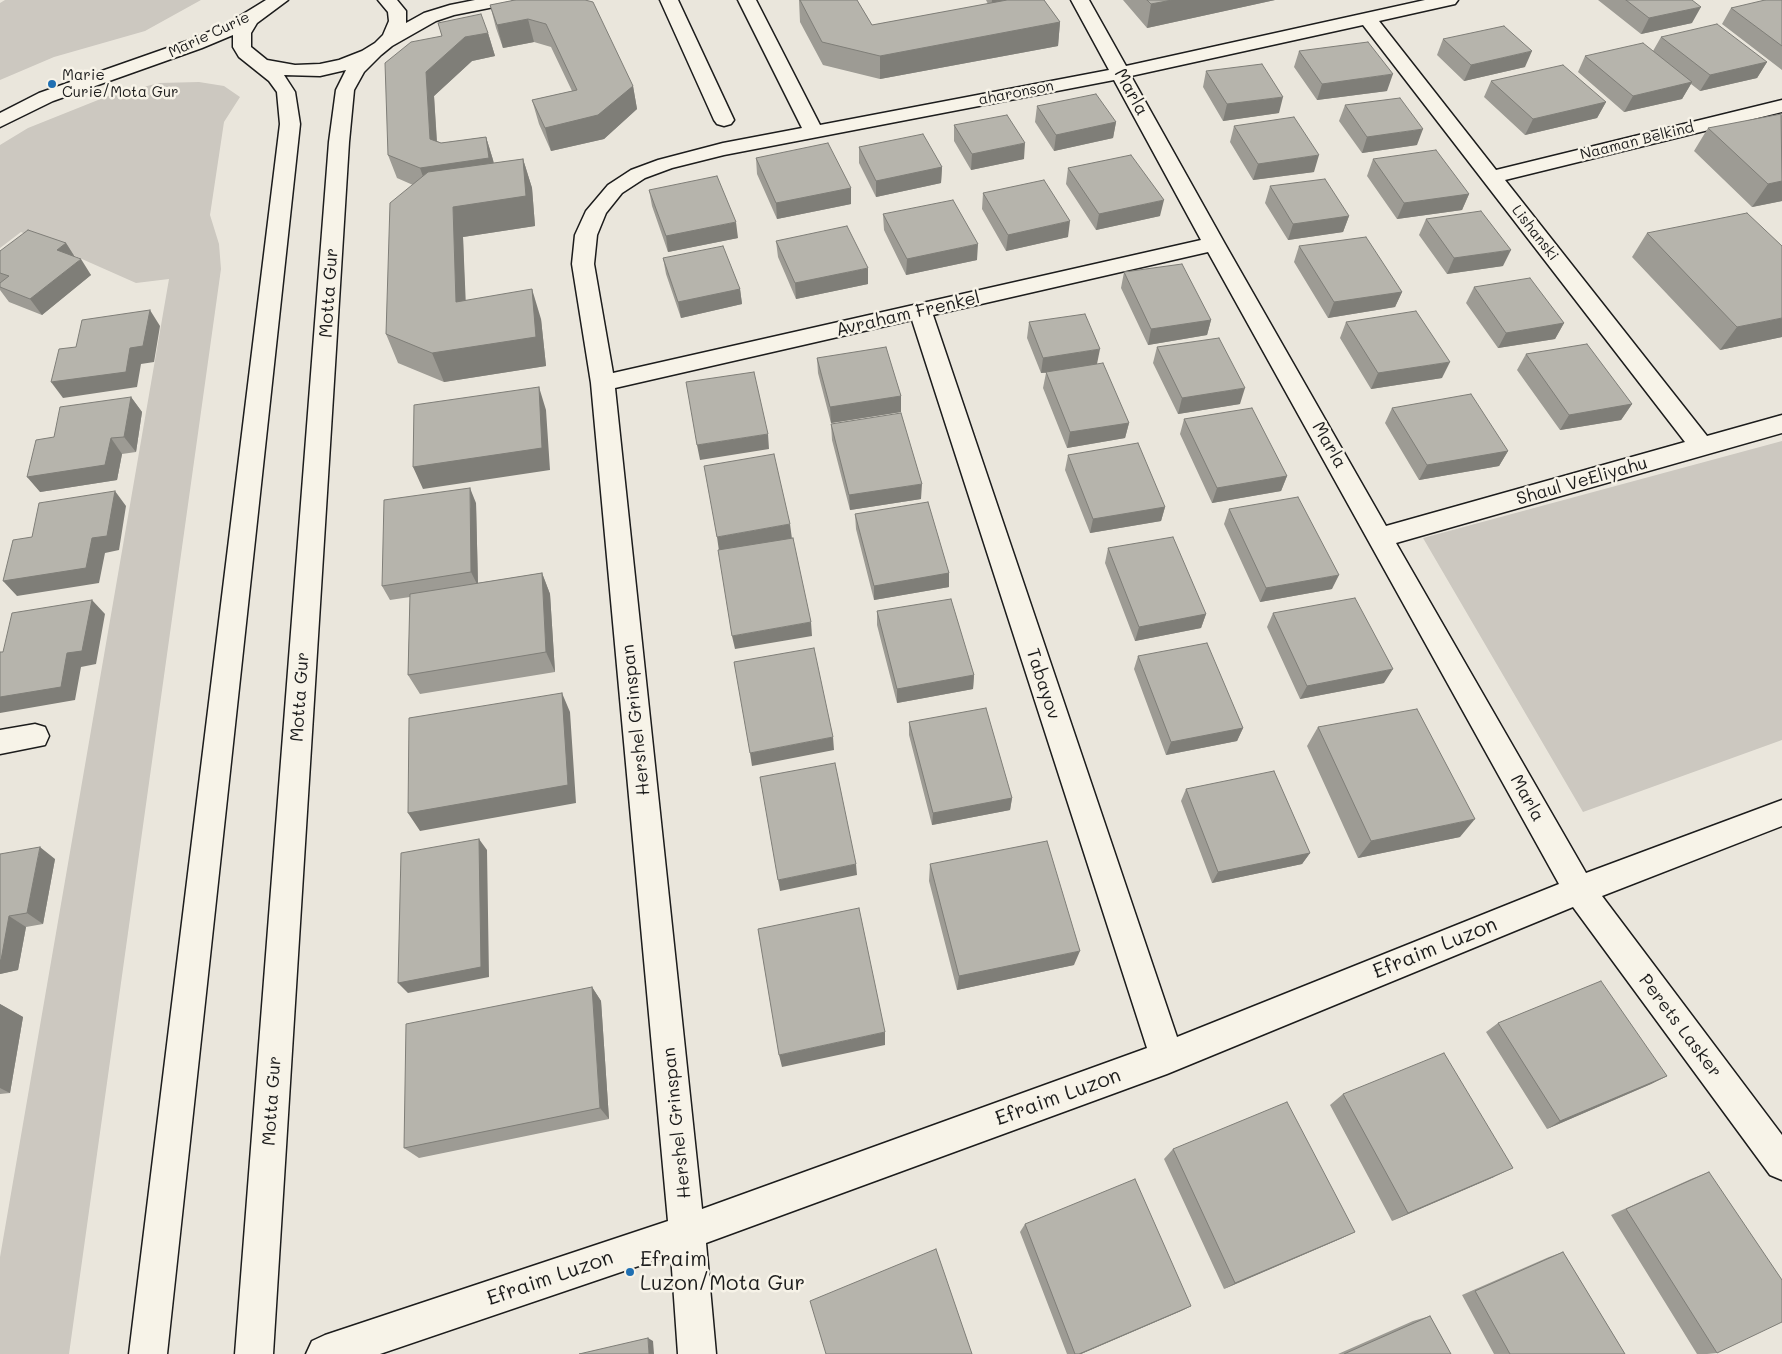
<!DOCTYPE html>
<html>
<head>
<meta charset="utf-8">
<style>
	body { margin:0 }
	canvas { display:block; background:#eae6dc }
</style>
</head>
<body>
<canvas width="1782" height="1354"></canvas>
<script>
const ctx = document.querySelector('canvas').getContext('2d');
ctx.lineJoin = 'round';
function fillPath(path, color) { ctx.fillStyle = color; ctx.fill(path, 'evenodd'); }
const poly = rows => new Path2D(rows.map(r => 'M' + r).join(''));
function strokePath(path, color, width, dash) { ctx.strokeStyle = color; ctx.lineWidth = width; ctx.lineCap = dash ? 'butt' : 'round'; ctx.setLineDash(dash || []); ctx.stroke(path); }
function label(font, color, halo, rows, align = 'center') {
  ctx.font = font + ' Mali,sans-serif'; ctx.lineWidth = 5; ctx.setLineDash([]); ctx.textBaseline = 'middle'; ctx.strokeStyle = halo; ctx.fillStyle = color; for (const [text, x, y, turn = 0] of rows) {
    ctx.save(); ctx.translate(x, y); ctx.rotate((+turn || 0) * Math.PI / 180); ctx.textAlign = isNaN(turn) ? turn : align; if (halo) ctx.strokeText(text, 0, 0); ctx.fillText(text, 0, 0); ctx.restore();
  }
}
const green = poly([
	[5,0,201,0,145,31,54,57,0,80,0,3],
	[199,82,224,86,240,97,224,122,210,215,219,244,221,269,69,1354,0,1354,0,1257,169,279,136,283,21,232,0,248,0,145,28,128,108,96,159,83],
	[1782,441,1782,740,1583,812,1423,538]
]);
const minor = poly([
	[266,0,288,0,257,23,251,33,251,47,267,60,295,65,320,64,339,60,362,51,375,43,383,35,389,21,388,12,378,0,397,0,406,11,406,23,424,13,450,5,475,0,512,0,509,4,454,15,436,21,392,46,381,55,364,72,354,90,349,142,273,1354,235,1354,329,142,336,90,346,70,320,76,284,75,295,92,300,124,167,1354,129,1354,280,124,277,92,269,81,239,57,233,47,233,35,202,48,53,101,0,127,0,113,39,93,190,40,227,24,266,0],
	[660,0,678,0,734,120,731,124,724,126,717,124,714,120,660,0],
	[738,0,756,0,820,125,1109,70,1071,0,1089,0,1126,66,1425,0,1458,0,1455,4,1379,21,1496,170,1782,100,1782,112,1505,180,1707,436,1782,415,1782,433,1396,543,1586,873,1782,800,1782,826,1602,896,1782,1135,1782,1180,1770,1175,1573,907,1167,1074,706,1243,716,1354,678,1354,671,1255,380,1354,306,1354,312,1341,325,1335,668,1221,591,383,572,264,575,235,586,211,608,185,631,170,658,160,723,143,802,128,738,0],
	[1363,25,1685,442,1386,526,1225,244,1131,76,1363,25],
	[1114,80,1201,240,613,373,594,264,597,235,606,213,622,193,645,178,672,168,724,155,1114,80],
	[1208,252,1559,884,1177,1037,933,315,1208,252],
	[912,320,1147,1048,702,1209,615,388,912,320],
	[35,724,45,727,49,736,45,745,0,754,0,730,35,724]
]);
const wall = poly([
	[515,0,633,86,637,109,604,139,551,151,539,124,532,100,572,91,551,47,534,42,503,48,496,28,490,5],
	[799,0,857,0,872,25,988,4,986,0,1044,0,1060,22,1058,46,880,79,823,65,800,22],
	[1123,0,1275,0,1147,28],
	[1598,0,1692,0,1692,23,1641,34],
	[1782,0,1782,70,1722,24,1731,8],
	[438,23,488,33,495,56,472,61,434,96,437,141,441,143,486,137,494,163,523,159,532,188,535,226,463,237,465,300,541,319,546,366,444,382,398,363,386,334,413,185,397,178,388,155,442,36],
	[1661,37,1767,62,1757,78,1700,91,1691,84,1682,99,1624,112,1578,72,1585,56,1653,51],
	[1443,39,1525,67,1464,81,1437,55],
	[1299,51,1387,91,1317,100,1294,67],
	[1206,71,1279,113,1223,121,1203,87],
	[1491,81,1606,102,1597,118,1525,135,1484,97],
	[1345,105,1417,145,1362,153,1339,121],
	[1037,106,1116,122,1113,138,1054,151,1035,122],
	[1782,115,1782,201,1752,207,1694,151,1708,128],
	[954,125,1024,159,971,170,954,141],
	[1234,126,1314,172,1253,180,1230,142],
	[859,147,942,167,941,183,876,197,859,163],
	[756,158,851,188,851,204,777,219,757,174],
	[1373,159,1469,194,1462,210,1397,219,1367,176],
	[1068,168,1160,216,1096,230,1066,184],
	[1270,186,1349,216,1343,232,1288,240,1265,203],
	[649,190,738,238,668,252,652,206],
	[983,193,1068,237,1006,251,982,209],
	[883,214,977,260,906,275,884,230],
	[1426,219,1503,266,1447,274,1419,235],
	[1647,233,1782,337,1720,350,1632,257],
	[776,241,868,284,796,299,778,257],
	[66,243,75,257,91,275,42,315,9,302,0,290,0,251],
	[1299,246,1402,292,1395,307,1328,318,1294,262],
	[663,258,740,289,742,304,681,318,666,274],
	[1124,272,1211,320,1207,335,1148,345,1121,288],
	[1474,287,1564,323,1555,339,1498,348,1466,303],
	[1029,322,1097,364,1129,423,1125,438,1067,448,1043,388,1046,373,1041,373,1027,338],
	[1346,322,1442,378,1371,389,1340,338],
	[1157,347,1240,404,1178,414,1153,363],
	[1526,354,1632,404,1621,420,1560,430,1517,370],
	[817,358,901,396,901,412,831,423,818,373],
	[131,397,142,412,136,452,122,454,117,480,40,492,54,437],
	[1392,408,1508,451,1499,466,1419,480,1385,423],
	[1184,419,1287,476,1281,491,1212,503,1180,434],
	[831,424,921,499,850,510,832,440],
	[1068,455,1165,507,1161,521,1090,533,1065,470],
	[476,503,478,583,542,573,550,594,555,672,420,694,408,675,410,597,390,600,382,586],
	[1229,509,1332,589,1260,602,1224,524],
	[855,514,949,573,949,587,874,600,856,529],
	[1108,548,1206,614,1201,628,1135,641,1105,563],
	[877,611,974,675,973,689,897,703,877,625],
	[1273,613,1384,683,1300,699,1267,627],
	[1138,656,1243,728,1237,741,1166,755,1134,669],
	[909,722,1012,798,1010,810,932,825,909,735],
	[1318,727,1460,837,1358,858,1307,746],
	[1186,789,1310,853,1302,864,1212,883,1181,801],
	[0,854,55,859,43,924,26,927,18,970,0,974],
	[930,864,1074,965,957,990,929,881],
	[592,987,601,1001,609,1119,419,1158,404,1148],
	[0,1004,23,1017,10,1093,0,1094],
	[1498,1023,1667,1076,1651,1084,1547,1129,1486,1032],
	[1343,1094,1494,1177,1392,1221,1330,1105],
	[1173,1149,1355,1232,1340,1239,1224,1289,1164,1159],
	[1709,1172,1717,1353,1707,1354,1697,1354,1611,1215,1691,1179],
	[1025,1224,1191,1306,1181,1311,1081,1354,1067,1354,1020,1232],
	[1563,1252,1625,1354,1494,1354,1462,1295,1549,1257],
	[1430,1316,1451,1354,1338,1354,1413,1321]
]);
const shadedWall = poly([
	[992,0,1032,0,991,9],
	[1172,0,1275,0,1147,28,1151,4],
	[1701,7,1692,23,1641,34,1649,18],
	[528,19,534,42,503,48,497,25],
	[1060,22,1058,46,880,79,880,56],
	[488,33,495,56,472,61,434,96,438,162,430,139,426,72,465,37],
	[1532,51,1525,67,1464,81,1471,65],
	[1767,62,1757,78,1700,91,1710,75],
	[1393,74,1387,91,1317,100,1322,84],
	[1692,82,1682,99,1624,112,1633,96],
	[633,86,637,109,604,139,551,151,545,128],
	[1283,97,1279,113,1223,121,1227,104],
	[1606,102,1597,118,1525,135,1533,119],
	[1116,122,1113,138,1054,151,1056,135],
	[1423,129,1417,145,1362,153,1367,137],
	[486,137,493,160,496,181,428,191,420,168],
	[1025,143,1024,159,971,170,972,154],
	[1319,155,1314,172,1253,180,1258,164],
	[523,159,532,188,535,226,463,237,467,331,456,302,453,207],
	[942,167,941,183,876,197,876,181],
	[1782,181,1782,201,1752,207,1768,184],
	[851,188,851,204,777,219,776,203],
	[1469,194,1462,210,1397,219,1404,203],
	[1164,200,1160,216,1096,230,1099,214],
	[1349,216,1343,232,1288,240,1293,224],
	[1070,221,1068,237,1006,251,1008,235],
	[736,222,738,238,668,252,666,236],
	[66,243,76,259,57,250],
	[978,244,977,260,906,275,907,259],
	[1511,250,1503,266,1447,274,1454,258],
	[81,259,91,275,42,315,30,299],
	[868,268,868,284,796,299,795,283],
	[532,289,541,319,546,366,444,382,432,353],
	[740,289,742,304,681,318,678,302],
	[1402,292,1395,307,1328,318,1334,302],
	[150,310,160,326,154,362,141,364,137,387,63,398,51,382,130,348],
	[1782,318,1782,337,1720,350,1737,327],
	[1211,320,1207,335,1148,345,1151,329],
	[1564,323,1555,339,1498,348,1506,333],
	[1100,349,1097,364,1041,373,1043,358],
	[1450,362,1442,378,1371,389,1378,373],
	[539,387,546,410,550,470,423,489,413,467],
	[1245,388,1240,404,1178,414,1182,398],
	[901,396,901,412,831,423,830,407],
	[131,397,142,412,136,452,124,437],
	[1632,404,1621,420,1560,430,1569,415],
	[1129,423,1125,438,1067,448,1070,432],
	[768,434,769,449,700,460,697,445],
	[111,438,122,454,117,480,40,492,27,477],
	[1508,451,1499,466,1419,480,1427,465],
	[1287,476,1281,491,1212,503,1217,488],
	[922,484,921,499,850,510,849,495],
	[470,488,476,503,478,586,471,572],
	[115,491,126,506,119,550,105,553,99,583,17,596,3,581,92,538],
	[1165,507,1161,521,1090,533,1093,519],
	[790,524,792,539,719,551,717,537],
	[542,573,550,594,555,672,546,652],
	[949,573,949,587,874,600,874,586],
	[1339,575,1332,589,1260,602,1266,588],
	[92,600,105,614,96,664,81,667,75,700,0,713,0,697,67,653],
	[1206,614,1201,628,1135,641,1139,627],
	[811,622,812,636,735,649,732,636],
	[1393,669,1384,683,1300,699,1307,686],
	[974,675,973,689,897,703,897,689],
	[562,693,570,712,576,803,420,831,408,813],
	[1243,728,1237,741,1166,755,1171,742],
	[833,737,834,750,752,766,750,753],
	[1012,798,1010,810,932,825,933,813],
	[1475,819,1460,837,1358,858,1371,841],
	[479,839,487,850,489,977,408,993,398,983],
	[40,847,55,859,43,924,27,913],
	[1310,853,1302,864,1212,883,1218,872],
	[856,864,857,875,780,891,778,880],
	[9,916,26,927,18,970,0,974,0,960],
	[1080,951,1074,965,957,990,959,976],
	[592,987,601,1001,609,1119,600,1108],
	[0,1004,23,1017,10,1093,0,1088],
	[885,1032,885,1045,782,1067,779,1055],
	[1667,1076,1651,1084,1547,1129,1560,1121],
	[1513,1168,1494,1177,1392,1221,1408,1213],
	[1355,1232,1340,1239,1224,1289,1235,1283],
	[1191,1306,1181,1311,1081,1354,1079,1354],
	[648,1338,653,1341,654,1354,649,1354]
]);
const building = poly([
	[515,0,585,0,593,2,633,86,598,115,545,128,532,100,577,90,546,24,528,19,497,25,490,5,515,0],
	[800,0,857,0,872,25,1007,0,1044,0,1060,22,880,56,822,42,800,0],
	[1147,0,1172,0,1151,4,1147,0],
	[1626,0,1692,0,1701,7,1649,18,1626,0],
	[1765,0,1782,0,1782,46,1731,8,1765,0],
	[481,14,488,33,465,37,426,72,430,139,441,143,486,137,489,158,420,168,388,155,385,63,411,42,442,36,438,23,481,14],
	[1717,24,1767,62,1710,75,1661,37,1717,24],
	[1504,26,1532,51,1471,65,1443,39,1504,26],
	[1368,42,1393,74,1322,84,1299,51,1368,42],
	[1643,43,1692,82,1633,96,1585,56,1643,43],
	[1262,64,1283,97,1227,104,1206,71,1262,64],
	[1563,65,1606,102,1533,119,1491,81,1563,65],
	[1096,94,1116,122,1056,135,1037,106,1096,94],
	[1400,98,1423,129,1367,137,1345,105,1400,98],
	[1781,114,1782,181,1768,184,1708,128,1781,114],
	[1007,115,1025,143,972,154,954,125,1007,115],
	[1294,117,1319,155,1258,164,1234,126,1294,117],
	[923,134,942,167,876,181,859,147,923,134],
	[828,143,851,188,776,203,756,158,828,143],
	[1436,150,1469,194,1404,203,1373,159,1436,150],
	[1131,155,1164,200,1099,214,1068,168,1131,155],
	[523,159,526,196,453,207,456,302,532,289,536,337,432,353,386,334,390,203,428,172,523,159],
	[717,176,736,222,666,236,649,190,717,176],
	[1325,179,1349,216,1293,224,1270,186,1325,179],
	[1044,180,1070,221,1008,235,983,193,1044,180],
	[953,200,978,244,907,259,883,214,953,200],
	[1481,211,1511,250,1454,258,1426,219,1481,211],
	[1747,213,1782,246,1782,318,1737,327,1647,233,1747,213],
	[847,226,868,268,795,283,776,241,847,226],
	[28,230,66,243,57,250,81,259,30,299,0,287,0,283,9,276,0,273,0,251,28,230],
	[1366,237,1402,292,1334,302,1299,246,1366,237],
	[723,246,740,289,678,302,663,258,723,246],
	[1182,264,1211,320,1151,329,1124,272,1182,264],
	[1530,278,1564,323,1506,333,1474,287,1530,278],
	[150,310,143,346,130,348,126,372,51,382,59,349,76,347,82,320,150,310],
	[1416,311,1450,362,1378,373,1346,322,1416,311],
	[1085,314,1100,349,1043,358,1029,322,1085,314],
	[1219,338,1245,388,1182,398,1157,347,1219,338],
	[1587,344,1632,404,1569,415,1526,354,1587,344],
	[886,347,901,396,830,407,817,358,886,347],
	[1103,363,1129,423,1070,432,1046,372,1103,363],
	[754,372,768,434,697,445,686,382,754,372],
	[539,387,542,448,413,467,414,405,539,387],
	[1471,394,1508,451,1427,465,1392,408,1471,394],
	[131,397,124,437,111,438,105,465,27,477,36,440,54,437,60,407,131,397],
	[1252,408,1287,476,1217,488,1184,419,1252,408],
	[901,413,922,484,849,495,831,424,901,413],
	[1138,443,1165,507,1093,519,1068,455,1138,443],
	[774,454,790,524,717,537,704,466,774,454],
	[470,488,471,572,382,586,384,500,470,488],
	[115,491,107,536,92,538,86,568,3,581,13,540,32,537,39,503,115,491],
	[1298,497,1339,575,1266,588,1229,509,1298,497],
	[928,502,949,573,874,586,855,514,928,502],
	[1173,537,1206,614,1139,627,1108,548,1173,537],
	[793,538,811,622,732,636,718,550,793,538],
	[542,573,546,652,408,675,410,594,542,573],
	[1355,598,1393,669,1307,686,1273,613,1355,598],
	[951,599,974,675,897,689,877,611,951,599],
	[92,600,82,651,67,653,61,687,0,697,0,652,3,652,12,613,92,600],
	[1207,643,1243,728,1171,742,1138,656,1207,643],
	[814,648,833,737,750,753,734,662,814,648],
	[562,693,568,785,408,813,409,718,562,693],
	[986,708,1012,798,933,813,909,722,986,708],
	[1417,709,1475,819,1371,841,1318,727,1417,709],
	[835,763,856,864,778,880,760,777,835,763],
	[1274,771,1310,853,1218,872,1186,789,1274,771],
	[479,839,481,967,398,983,401,853,479,839],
	[1047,841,1080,951,959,976,930,864,1047,841],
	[40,847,27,913,9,916,1,960,0,960,0,854,40,847],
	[859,908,885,1032,779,1055,758,929,859,908],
	[1601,981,1667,1076,1560,1121,1498,1023,1601,981],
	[592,987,600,1108,404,1148,406,1024,592,987],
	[1444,1053,1513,1168,1408,1213,1343,1094,1444,1053],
	[1287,1102,1355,1232,1235,1283,1173,1149,1287,1102],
	[1709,1172,1782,1280,1782,1322,1717,1353,1626,1209,1709,1172],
	[1135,1179,1191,1306,1079,1354,1075,1354,1025,1224,1135,1179],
	[936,1249,972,1354,826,1354,810,1301,936,1249],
	[1563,1252,1625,1354,1510,1354,1475,1291,1563,1252],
	[1430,1316,1451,1354,1344,1354,1430,1316],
	[648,1338,649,1354,579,1354,648,1338]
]);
const markers = [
	[52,84,5,"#1f6fb2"],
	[630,1272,5,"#1f6fb2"]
];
const farStreetnames = [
	["Marie Curie",209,35,-25],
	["aharonson",1016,93,-11],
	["Naaman Belkind",1637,141,-14],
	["Lishanski",1535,233,52]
];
const farPoinames = [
	["Marie",62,75],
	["Curie/Mota Gur",62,92]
];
const streetNames = [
	["Marla",1131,92,61],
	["Motta Gur",329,293,-86],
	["Avraham Frenkel",908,314,-13],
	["Marla",1329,445,60],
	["Shaul VeEliyahu",1582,481,-16],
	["Tabayov",1043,684,72],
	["Motta Gur",300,697,-86],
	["Hershel Grinspan",636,720,-96],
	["Marla",1527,798,61],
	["Perets Lasker",1680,1026,53],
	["Motta Gur",272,1101,-86],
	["Hershel Grinspan",677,1123,-96]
];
const nearStreetnames = [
	["Efraim Luzon",1435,948,-22],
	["Efraim Luzon",1058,1097,-20],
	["Efraim Luzon",550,1278,-19]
];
const nearPoinames = [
	["Efraim",640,1260],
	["Luzon/Mota Gur",640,1284]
];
fillPath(green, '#ccc8c0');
strokePath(minor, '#1c1c1c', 3);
fillPath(minor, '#f7f3e8');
fillPath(wall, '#9d9b94');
fillPath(shadedWall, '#7f7e78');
fillPath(building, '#b6b4ac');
strokePath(building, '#7f7e78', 1);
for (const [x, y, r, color] of markers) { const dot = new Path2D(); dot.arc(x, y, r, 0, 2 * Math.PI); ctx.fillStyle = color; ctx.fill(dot); strokePath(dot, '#f7f3e8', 2); }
label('15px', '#1c1c1c', '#f7f3e8', farStreetnames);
label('15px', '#1c1c1c', '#f7f3e8', farPoinames, 'left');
label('18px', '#1c1c1c', '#f7f3e8', streetNames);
label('21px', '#1c1c1c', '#f7f3e8', nearStreetnames);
label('21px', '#1c1c1c', '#f7f3e8', nearPoinames, 'left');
</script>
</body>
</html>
